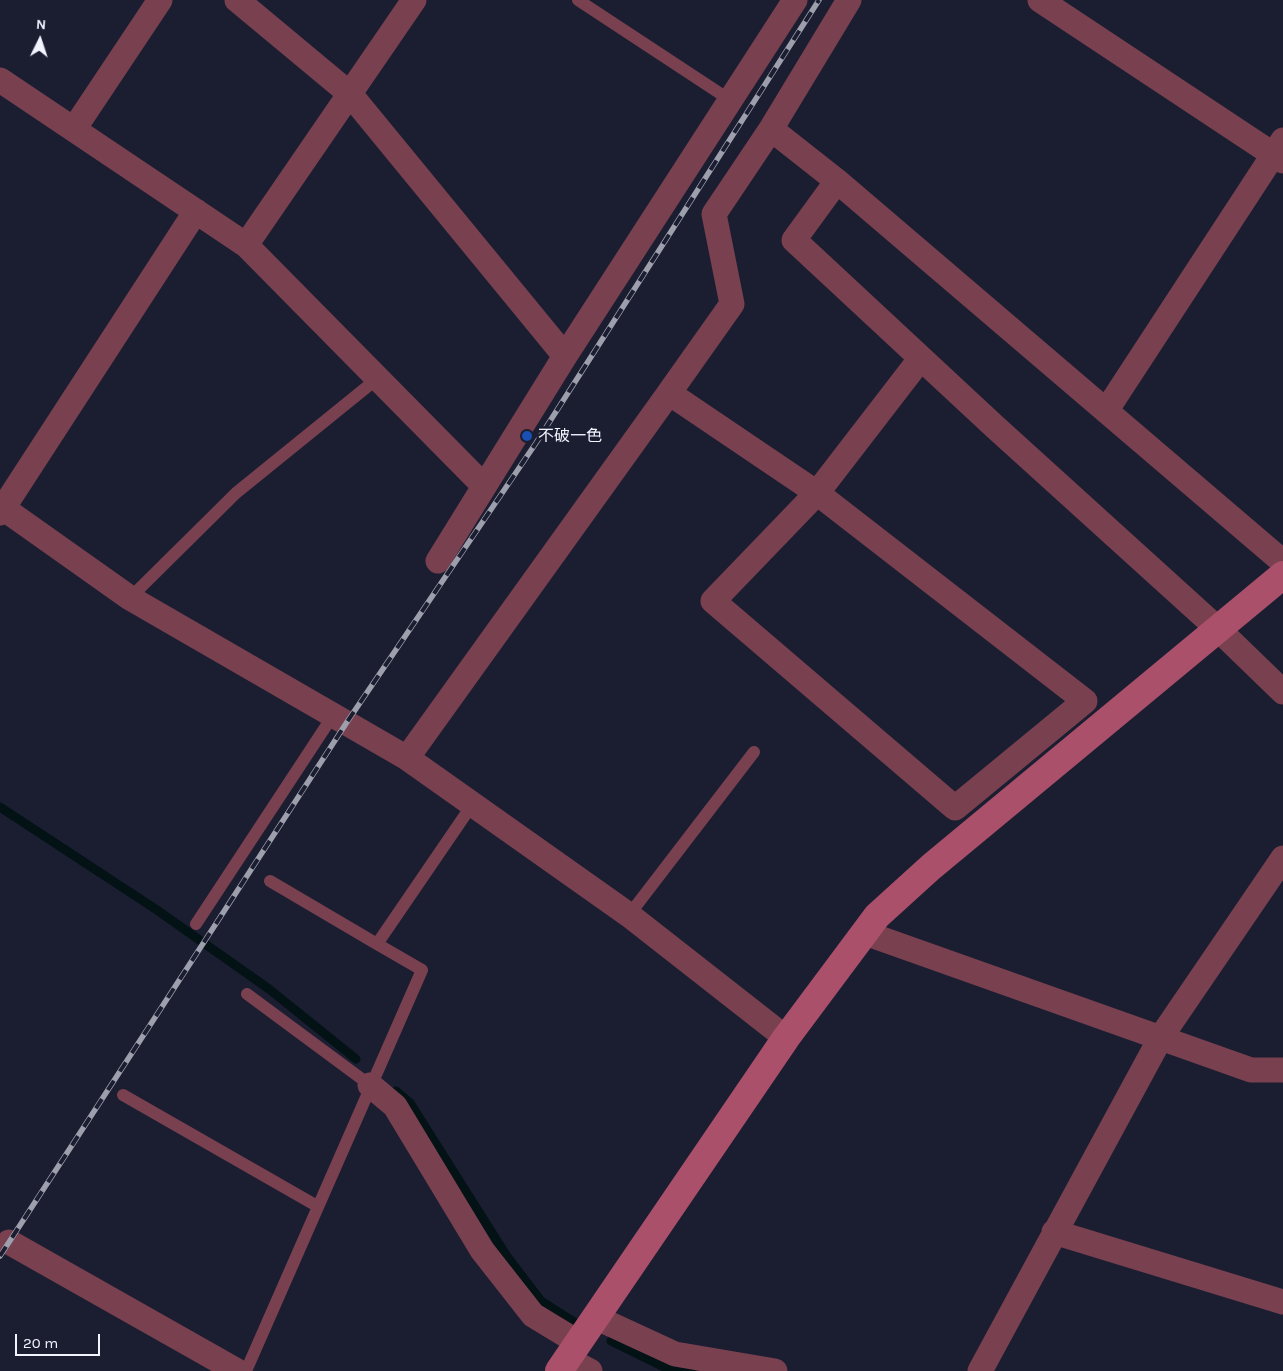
<!DOCTYPE html>
<html>
<head>
<meta charset="utf-8">
<style>
	body { margin:0 }
	#map { position:relative; width:1283px; height:1371px; overflow:hidden; background:#1b1e31; font-family:Karla,sans-serif }
	canvas { display:block }
	.north { position:absolute; left:15px; top:15px; width:50px; height:50px; -webkit-text-stroke:4px #1b1e31; paint-order:stroke; rotate:4deg; font-size:14px; font-weight:700; line-height:20px; text-align:center; color:#f1f3fe }
	.north::after { content:''; display:block; margin:auto; width:18px; height:22px; background:#f1f3fe; clip-path:polygon(50% 0,100% 100%,50% 72%,0 100%) }
	.scale { position:absolute; left:15px; top:1334px; width:85px; height:22px; box-sizing:border-box; border:2px solid #f1f3fe; border-top:0; padding-left:6px; font-size:15px; line-height:18px; white-space:nowrap; color:#f1f3fe; -webkit-text-stroke:4px #1b1e31; paint-order:stroke }
</style>
</head>
<body>
<div id="map">
<canvas width="1283" height="1371"></canvas>
<div class="north">N</div>
<div class="scale">20 m</div>
</div>
<script>
const ctx = document.querySelector('canvas').getContext('2d');
ctx.lineJoin = 'round';
const poly = rows => new Path2D(rows.map(r => 'M' + r).join(''));
function strokePath(path, color, width, dash) { ctx.strokeStyle = color; ctx.lineWidth = width; ctx.lineCap = dash ? 'butt' : 'round'; ctx.setLineDash(dash || []); ctx.stroke(path); }
function label(font, color, halo, rows, align = 'center') {
  ctx.font = font + ' Karla,"Noto Sans JP",sans-serif'; ctx.lineWidth = 5; ctx.setLineDash([]); ctx.textBaseline = 'middle'; ctx.strokeStyle = halo; ctx.fillStyle = color; for (const [text, x, y, turn = 0] of rows) {
    ctx.save(); ctx.translate(x, y); ctx.rotate((+turn || 0) * Math.PI / 180); ctx.textAlign = isNaN(turn) ? turn : align; if (halo) ctx.strokeText(text, 0, 0); ctx.fillText(text, 0, 0); ctx.restore();
  }
}
const stream = poly([
	[0,807,157,910,269,989,356,1059],
	[396,1091,410,1103,506,1255,541,1301,574,1322],
	[611,1341,664,1367,691,1371]
]);
const lane = poly([
	[578,0,730,100],
	[130,598,236,493,378,378],
	[270,881,377,944],
	[629,915,754,752],
	[196,924,332,717],
	[247,994,370,1085],
	[123,1095,317,1206],
	[246,1371,422,970,377,944,472,805]
]);
const street = poly([
	[237,0,350,94,565,356,795,0],
	[1040,0,1283,161],
	[0,80,246,245,414,0],
	[74,129,160,0],
	[771,129,849,0],
	[837,181,1283,562],
	[246,245,484,486],
	[921,358,817,493,713,601,955,808,1085,701,817,493,669,393,732,304,714,214,771,129,837,181,794,240,994,426,1218,629,1283,692],
	[1106,411,1283,140],
	[0,506,130,598,407,758,629,915,786,1038],
	[0,513,196,211],
	[438,561,565,356],
	[407,758,669,393],
	[865,933,1251,1070,1283,1070],
	[370,1085,395,1106,482,1250,533,1315,579,1343],
	[1054,1232,1283,1302],
	[9,1242,237,1371],
	[597,1318,675,1354,775,1371],
	[567,1359,590,1371],
	[980,1371,1161,1037,1283,858]
]);
const secondary = poly([
	[559,1371,786,1038,877,916,931,867,1283,575]
]);
const rail = poly([
	[0,1256,347,722,536,443,819,0]
]);
const markers = [
	[527,436,6,"#1a4fb4"]
];
const poiNames = [
	["不破一色",538,436]
];
strokePath(stream, '#031215', 9);
strokePath(lane, '#79404f', 12);
strokePath(street, '#79404f', 25);
strokePath(secondary, '#ab506a', 28);
strokePath(rail, '#9d9fad', 5.5);
strokePath(rail, '#1b1e31', 4, [11]);
for (const [x, y, r, color] of markers) { const dot = new Path2D(); dot.arc(x, y, r, 0, 2 * Math.PI); ctx.fillStyle = color; ctx.fill(dot); strokePath(dot, '#1b1e31', 2); }
label('16px', '#f1f3fe', '#1b1e31', poiNames, 'left');
</script>
</body>
</html>
